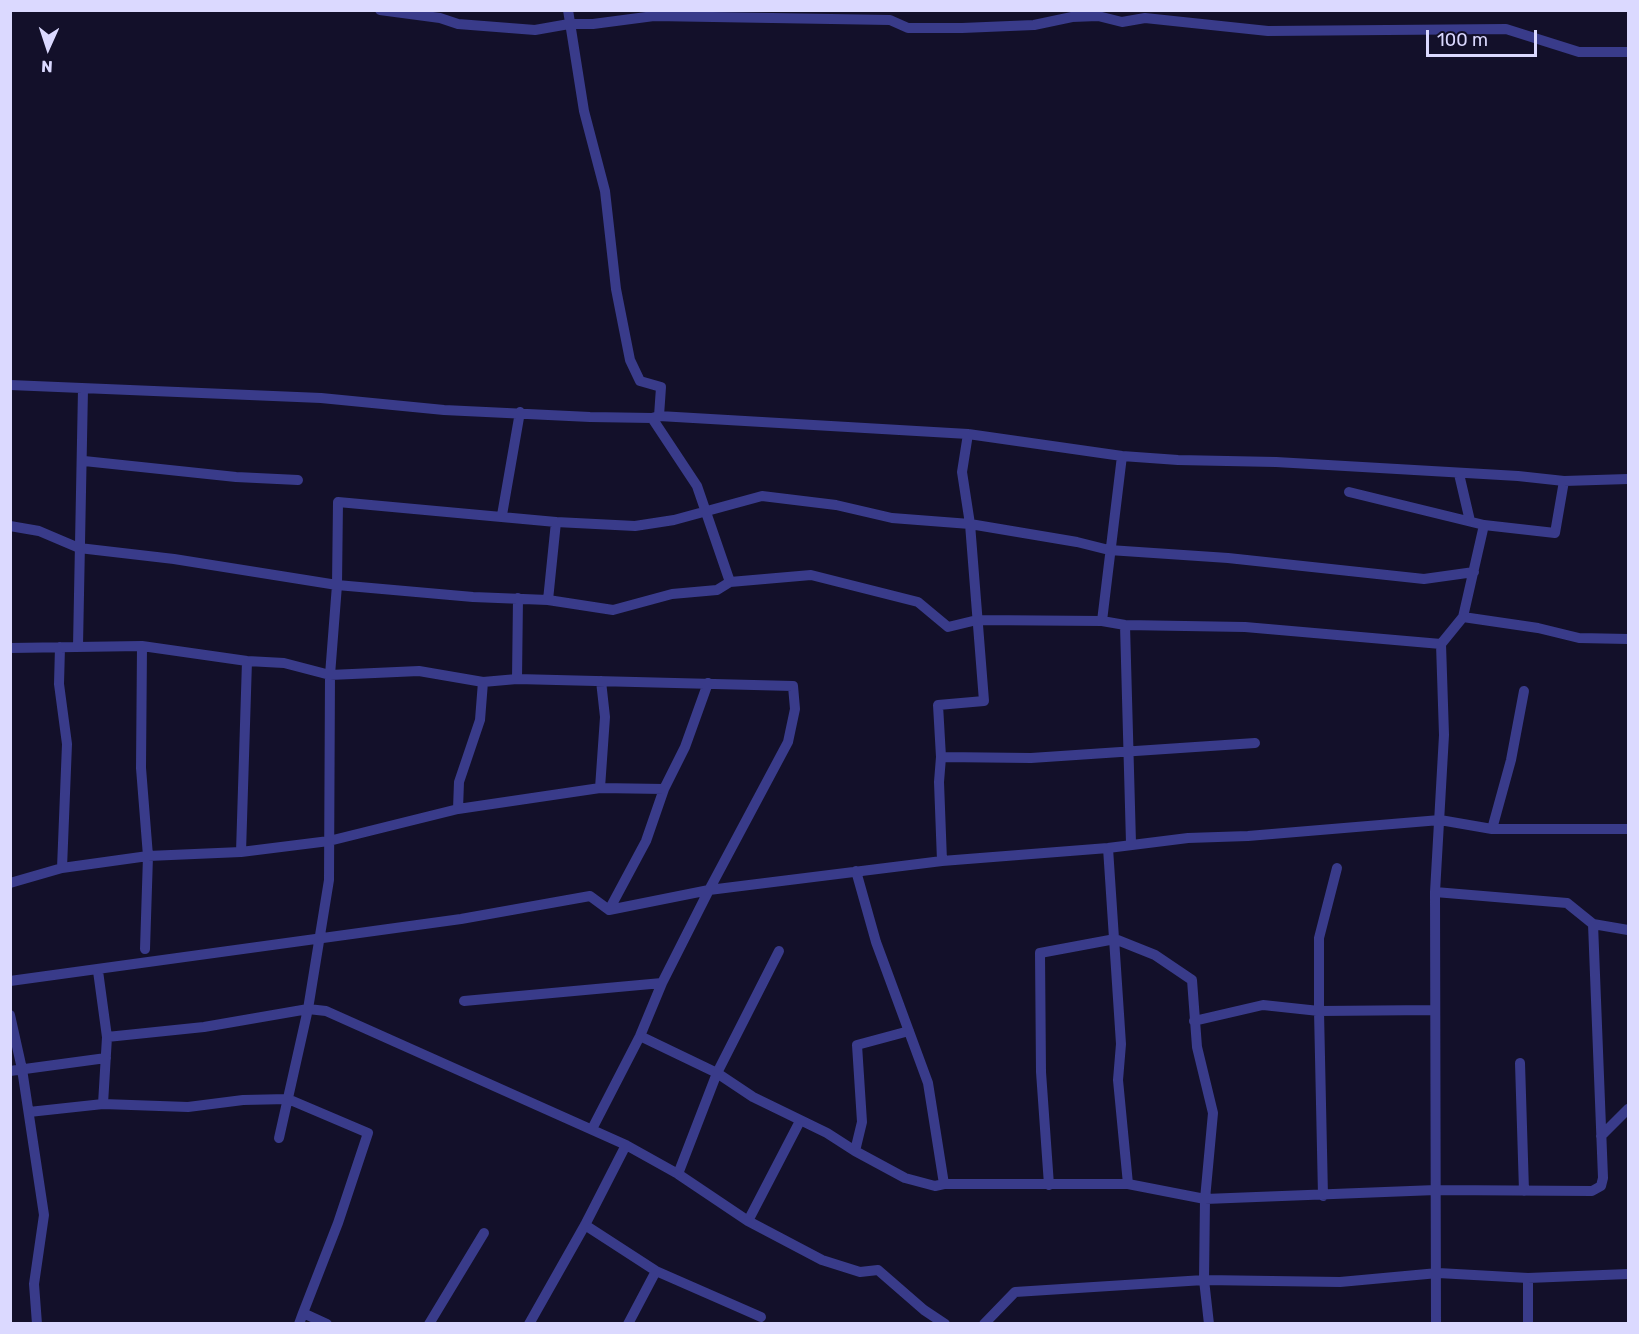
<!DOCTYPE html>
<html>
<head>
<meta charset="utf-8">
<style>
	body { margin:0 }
	#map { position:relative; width:1639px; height:1334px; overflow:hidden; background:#13102a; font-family:Rubik,sans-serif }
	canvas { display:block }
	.frame { position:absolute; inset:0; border:12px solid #dbd9ff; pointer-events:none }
	.north { position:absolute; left:18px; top:18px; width:60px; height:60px; -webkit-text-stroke:4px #13102a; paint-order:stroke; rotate:183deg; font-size:16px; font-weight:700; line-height:24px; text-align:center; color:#dbd9ff }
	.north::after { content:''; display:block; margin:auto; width:21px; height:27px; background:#dbd9ff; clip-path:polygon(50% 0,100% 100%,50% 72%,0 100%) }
	.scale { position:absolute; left:1426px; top:30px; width:111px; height:27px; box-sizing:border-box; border:3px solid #dbd9ff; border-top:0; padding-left:8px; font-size:18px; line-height:21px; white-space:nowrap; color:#dbd9ff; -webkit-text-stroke:4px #13102a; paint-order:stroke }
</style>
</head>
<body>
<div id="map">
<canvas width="1639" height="1334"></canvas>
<div class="frame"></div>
<div class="north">N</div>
<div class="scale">100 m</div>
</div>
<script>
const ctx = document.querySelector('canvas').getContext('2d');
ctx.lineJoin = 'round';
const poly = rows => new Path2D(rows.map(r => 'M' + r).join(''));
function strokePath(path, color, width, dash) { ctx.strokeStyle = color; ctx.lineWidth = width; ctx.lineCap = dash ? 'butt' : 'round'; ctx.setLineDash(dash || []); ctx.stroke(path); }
const minor = poly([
	[380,10,440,18,458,24,535,30,569,24,593,24,654,16,890,20,908,28,962,28,1034,25,1072,17,1098,16,1122,22,1145,18,1268,31,1506,29,1579,52,1628,52],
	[568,10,584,111,605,191,616,289,630,360,640,381,661,387,659,416],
	[10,385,321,398,444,410,590,417,652,418,659,416,968,434,1122,456,1178,460,1276,462,1518,476,1564,481,1628,479],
	[652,418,697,486,730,582],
	[84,461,236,477,298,480],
	[1459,474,1470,521],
	[1349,492,1484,525,1555,533,1564,481],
	[502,515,520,412],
	[10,526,39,531,79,548,174,559,337,585,473,597,548,600,613,610,672,594,717,590,730,582,811,575,918,602,948,627,977,620,1102,621,1125,625,1245,627,1441,644],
	[548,600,556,522],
	[1463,617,1538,628,1579,638,1628,639],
	[1102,621,1122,456],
	[1125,625,1131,843],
	[78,646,83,389],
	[142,646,141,768,148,856,145,949],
	[60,647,59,684,67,744,62,868],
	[10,648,142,646,247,661,284,663,330,675,419,671,483,682,517,679,793,686,795,709,788,742,709,890,662,983,640,1036,592,1129],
	[517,679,518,598],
	[941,757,1031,758,1255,743],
	[600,788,605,717,601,681],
	[458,809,459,782,480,720,483,682],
	[1492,829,1511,760,1524,691],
	[1108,848,1121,1044,1118,1080,1128,1184],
	[241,852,247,661],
	[942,861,939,782,941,757,938,705,984,701,970,524,962,472,968,434],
	[856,871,876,942,928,1083,944,1184],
	[10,883,62,868,148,856,241,852,329,841,458,809,600,788,664,789],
	[1435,892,1567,903,1593,924,1628,930],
	[609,910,646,841,664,789,685,747,708,683],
	[98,971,107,1037,103,1104],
	[10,981,461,919,590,896,609,910,709,890,942,861,1108,848,1188,838,1248,836,1440,820,1492,829,1628,829],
	[464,1001,662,983],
	[10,1015,22,1069,44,1215,34,1284,37,1324],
	[1194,1021,1263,1005,1319,1011,1319,938,1337,868],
	[640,1036,717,1073,753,1097,827,1133,855,1151,905,1178,935,1186,944,1184,1128,1184,1205,1199,1436,1190,1592,1191,1601,1186,1603,1178,1593,924],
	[107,1037,204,1027,308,1009,326,1011,626,1145,678,1174,748,1221,822,1260,860,1272,878,1270,924,1310,945,1324],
	[1520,1063,1524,1191],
	[10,1071,106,1058],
	[29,1112,103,1104,188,1107,243,1100,288,1099,368,1133,338,1223,303,1313],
	[1601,1136,1628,1109],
	[279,1138,308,1009,329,880,330,675,337,585,338,502,556,522,635,526,674,520,762,496,836,505,892,518,970,524,1077,542,1109,550,1228,558,1424,579,1474,572],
	[855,1151,862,1122,857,1045,909,1031],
	[678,1174,717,1073,779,951],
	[1049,1185,1041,1072,1040,953,1115,939,1155,955,1192,980,1197,1047,1213,1113,1205,1199,1204,1280,1209,1324],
	[1323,1196,1319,1011,1435,1010],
	[748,1221,800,1121],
	[585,1225,656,1271,761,1317],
	[299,1324,303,1313,327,1324],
	[429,1324,484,1233],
	[529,1324,585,1225,626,1145],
	[628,1324,656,1271],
	[984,1324,1015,1292,1204,1280,1340,1282,1438,1273,1528,1278],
	[1436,1324,1435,892,1444,735,1441,644,1463,617,1484,525],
	[1528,1324,1528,1278,1628,1274]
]);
strokePath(minor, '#393b8a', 10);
</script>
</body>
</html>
